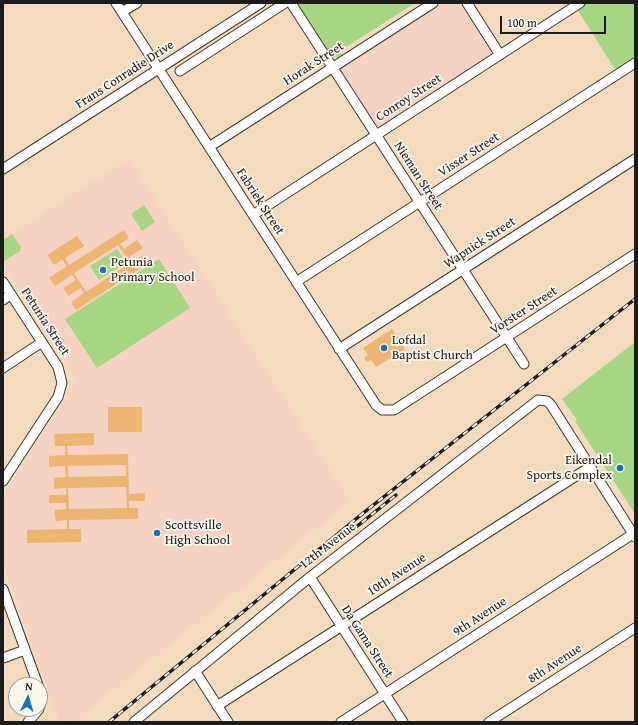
<!DOCTYPE html>
<html>
<head>
<meta charset="utf-8">
<style>
	body { margin:0 }
	#map { position:relative; width:638px; height:725px; overflow:hidden; background:#f4dbbd; font-family:"Gentium Book Plus",serif }
	canvas { display:block }
	.frame { position:absolute; inset:0; border:4px solid #1c1c1c; pointer-events:none }
	.north { position:absolute; left:8px; top:677px; width:40px; height:40px; box-sizing:border-box; background:#fbf7ec; border:1px solid #a29f99; border-radius:50%; rotate:5deg; font-size:11px; font-weight:700; line-height:16px; text-align:center; color:#1c1c1c }
	.north::after { content:''; display:block; margin:auto; width:14px; height:18px; background:#1f6fb2; clip-path:polygon(50% 0,100% 100%,50% 72%,0 100%) }
	.scale { position:absolute; left:500px; top:16px; width:106px; height:18px; box-sizing:border-box; border:2px solid #1c1c1c; border-top:0; padding-left:5px; font-size:12px; line-height:14px; white-space:nowrap; color:#1c1c1c; -webkit-text-stroke:3px #fbf7ec; paint-order:stroke }
</style>
</head>
<body>
<div id="map">
<canvas width="638" height="725"></canvas>
<div class="frame"></div>
<div class="north">N</div>
<div class="scale">100 m</div>
</div>
<script>
const ctx = document.querySelector('canvas').getContext('2d');
ctx.lineJoin = 'round';
function fillPath(path, color) { ctx.fillStyle = color; ctx.fill(path, 'evenodd'); }
const poly = rows => new Path2D(rows.map(r => 'M' + r).join(''));
function strokePath(path, color, width, dash) { ctx.strokeStyle = color; ctx.lineWidth = width; ctx.lineCap = dash ? 'butt' : 'round'; ctx.setLineDash(dash || []); ctx.stroke(path); }
function label(font, color, halo, rows, align = 'center') {
  ctx.font = font + ' "Gentium Book Plus",serif'; ctx.lineWidth = 3.5; ctx.setLineDash([]); ctx.textBaseline = 'middle'; ctx.strokeStyle = halo; ctx.fillStyle = color; for (const [text, x, y, turn = 0] of rows) {
    ctx.save(); ctx.translate(x, y); ctx.rotate((+turn || 0) * Math.PI / 180); ctx.textAlign = isNaN(turn) ? turn : align; if (halo) ctx.strokeText(text, 0, 0); ctx.fillText(text, 0, 0); ctx.restore();
  }
}
const built = poly([
	[434,3,466,3,500,55,376,135,333,68],
	[129,159,350,501,72,722,60,722,3,564,3,496,77,381,3,265,3,240]
]);
const green = poly([
	[298,3,415,3,340,51,343,56,338,58,329,54,299,8],
	[586,3,635,4,635,58,616,71,577,9],
	[144,205,155,222,142,231,131,214],
	[12,234,21,247,20,251,3,262,3,240],
	[117,249,126,263,99,280,90,266],
	[159,259,190,308,97,368,65,319],
	[635,342,635,514,575,421,577,420,562,399]
]);
const building = poly([
	[124,230,129,238,120,244,124,249,137,240,143,248,129,257,132,262,142,256,147,264,76,310,71,302,84,293,81,288,68,296,63,288,76,280,72,275,55,286,49,278,67,266,62,260,54,265,47,255,77,236,84,246,65,258,69,265],
	[118,245,130,263,86,292,74,273],
	[392,329,405,349,376,367,371,360,367,362,364,358,368,355,363,348],
	[108,407,142,407,142,432,108,432],
	[94,433,94,445,67,446,68,455,128,454,129,494,145,493,145,501,129,501,129,508,138,508,138,519,69,520,69,529,81,529,81,542,27,543,27,530,67,529,67,520,56,521,55,516,55,510,66,509,66,503,49,503,49,495,66,495,66,488,54,489,54,478,66,477,65,466,49,467,49,456,65,455,65,446,55,446,54,434],
	[126,465,126,476,68,477,68,466],
	[126,487,127,508,69,509,68,488]
]);
const minor = poly([
	[116,3,376,405,382,410,394,410,635,254],
	[291,3,524,364],
	[467,3,500,55],
	[122,12,137,3],
	[180,71,285,3],
	[209,147,433,3],
	[3,169,261,3],
	[253,215,580,3],
	[3,282,58,367,62,383,58,397,3,481],
	[296,282,635,63],
	[3,300,11,294],
	[339,349,635,159],
	[3,368,42,342],
	[310,577,403,722],
	[3,589,38,685],
	[3,658,25,650],
	[195,671,228,722],
	[40,691,40,706],
	[217,706,590,467],
	[28,722,39,709],
	[134,722,310,577,538,400,547,401,551,405,635,537],
	[341,722,633,534],
	[489,722,635,628]
]);
const rail = poly([
	[315,560,396,495],
	[109,722,362,514,635,299]
]);
const markers = [
	[103,270,4,"#1f6fb2"],
	[384,348,4,"#1f6fb2"],
	[620,468,4,"#1f6fb2"],
	[157,533,4,"#1f6fb2"]
];
const streetNames = [
	["Horak Street",314,64,-33],
	["Frans Conradie Drive",125,75,-33],
	["Conroy Street",409,98,-33],
	["Visser Street",469,155,-33],
	["Nieman Street",418,176,57],
	["Fabriek Street",260,202,57],
	["Wapnick Street",480,243,-33],
	["Vorster Street",524,311,-33],
	["Petunia Street",45,322,57],
	["12th Avenue",328,546,-38],
	["10th Avenue",397,575,-33],
	["9th Avenue",480,617,-33],
	["Da Gama Street",367,642,57],
	["8th Avenue",555,664,-33]
];
const poiNames = [
	["Petunia",111,263],
	["Primary School",111,278],
	["Lofdal",392,341],
	["Baptist Church",392,356],
	["Eikendal",612,461,"right"],
	["Sports Complex",612,476,"right"],
	["Scottsville",165,526],
	["High School",165,541]
];
fillPath(built, '#f5d2c2');
fillPath(green, '#a6d684');
fillPath(building, '#edb572');
strokePath(minor, '#3c3934', 11);
strokePath(minor, '#fff', 9);
strokePath(rail, '#1c1c1c', 3.5);
strokePath(rail, '#fbf7ec', 2, [6]);
for (const [x, y, r, color] of markers) { const dot = new Path2D(); dot.arc(x, y, r, 0, 2 * Math.PI); ctx.fillStyle = color; ctx.fill(dot); strokePath(dot, '#fbf7ec', 1.5); }
label('13px', '#1c1c1c', '#fbf7ec', streetNames);
label('13px', '#1c1c1c', '#fbf7ec', poiNames, 'left');
</script>
</body>
</html>
